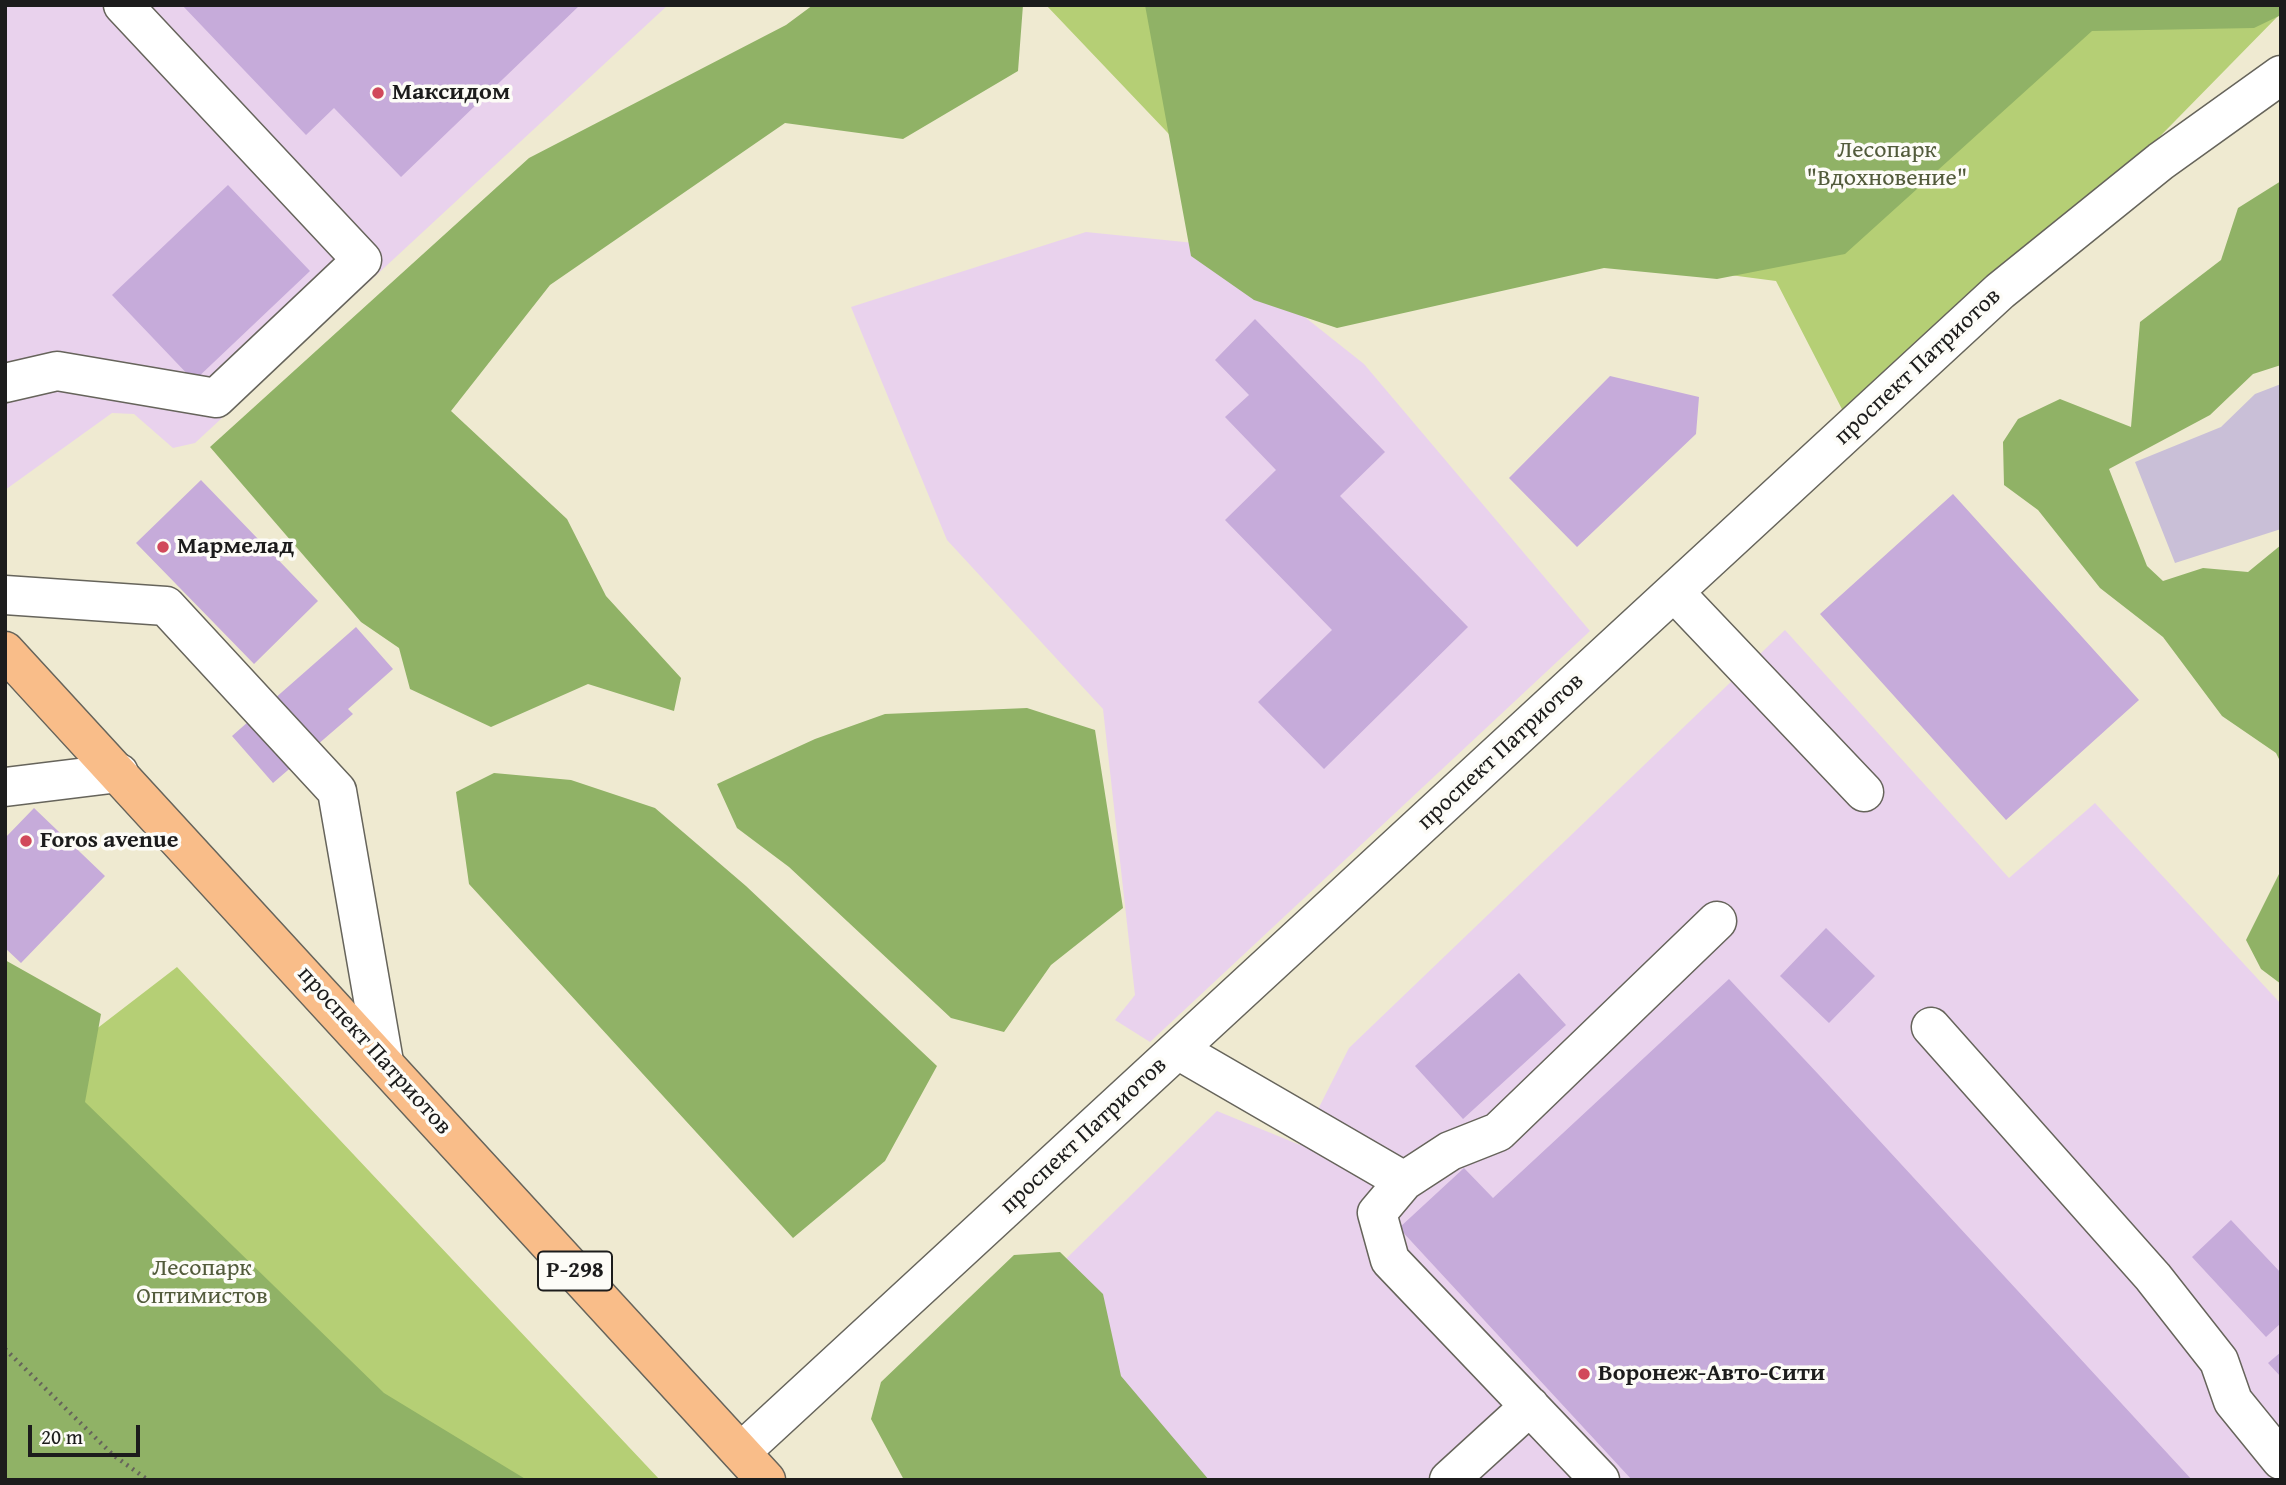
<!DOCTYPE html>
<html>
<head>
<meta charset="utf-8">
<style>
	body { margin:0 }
	#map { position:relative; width:2286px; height:1485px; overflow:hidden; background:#efead1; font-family:"Gentium Book Plus",serif }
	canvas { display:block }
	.frame { position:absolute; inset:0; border:7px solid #1c1c1c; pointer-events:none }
	.scale { position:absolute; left:28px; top:1425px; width:112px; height:32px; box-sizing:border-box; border:4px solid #1c1c1c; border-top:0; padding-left:9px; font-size:21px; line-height:24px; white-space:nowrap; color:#1c1c1c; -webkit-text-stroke:5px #fdfcf7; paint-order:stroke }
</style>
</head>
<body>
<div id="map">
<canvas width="2286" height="1485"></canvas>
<div class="frame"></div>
<div class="scale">20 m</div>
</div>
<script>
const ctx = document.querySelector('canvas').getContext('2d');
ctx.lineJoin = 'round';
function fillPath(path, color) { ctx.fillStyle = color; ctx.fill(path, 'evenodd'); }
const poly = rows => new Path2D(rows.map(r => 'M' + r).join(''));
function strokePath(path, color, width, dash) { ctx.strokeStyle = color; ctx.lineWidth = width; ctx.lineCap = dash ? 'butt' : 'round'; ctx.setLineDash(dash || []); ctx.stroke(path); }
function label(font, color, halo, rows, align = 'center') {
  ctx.font = font + ' "Gentium Book Plus",serif'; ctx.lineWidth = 7; ctx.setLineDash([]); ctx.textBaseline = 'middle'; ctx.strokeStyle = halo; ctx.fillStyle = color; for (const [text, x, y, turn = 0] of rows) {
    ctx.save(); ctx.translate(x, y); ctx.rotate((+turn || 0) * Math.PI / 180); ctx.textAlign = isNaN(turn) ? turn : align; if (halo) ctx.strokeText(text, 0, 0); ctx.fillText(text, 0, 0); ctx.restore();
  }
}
const built = poly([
	[5,5,668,5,195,443,173,448,134,414,112,413,5,490],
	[1086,232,1214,245,1364,364,1590,631,1150,1042,1115,1020,1135,995,1103,709,947,540,851,307],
	[1785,630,2009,878,2095,803,2281,1004,2281,1480,1138,1480,1026,1298,1217,1111,1300,1145,1349,1048]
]);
const industrial = poly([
	[2281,384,2281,529,2175,563,2135,462,2221,427,2255,394]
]);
const green = poly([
	[1046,5,2281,5,2281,13,2122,175,1844,413,1776,281,1599,258,1346,320],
	[177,967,660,1480,5,1480,5,1031,43,1070]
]);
const forest = poly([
	[813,5,1023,5,1018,71,903,139,785,123,550,285,451,411,567,519,606,596,681,678,674,711,588,684,491,727,410,689,399,648,361,622,210,447,529,158,786,25],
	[1145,5,2281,5,2281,15,2254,28,2092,31,1845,254,1717,279,1604,268,1337,328,1254,300,1191,256],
	[2281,181,2281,365,2253,374,2210,415,2109,469,2147,566,2163,581,2203,568,2248,572,2281,545,2281,763,2276,753,2222,716,2163,637,2100,588,2038,510,2004,485,2003,442,2018,419,2060,399,2131,427,2140,322,2221,260,2238,208],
	[1027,708,1095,730,1123,908,1051,965,1004,1032,951,1018,789,867,737,828,717,784,815,739,885,714],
	[494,773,571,780,655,808,746,886,937,1066,885,1161,793,1238,469,884,456,792],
	[2281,870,2281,984,2261,969,2246,940],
	[5,960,101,1014,85,1102,384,1393,527,1480,5,1480],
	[1060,1252,1103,1294,1121,1376,1209,1480,904,1480,871,1419,881,1382,1014,1255]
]);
const building = poly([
	[182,5,580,5,401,177,334,108,306,135],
	[228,185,310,271,194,381,112,295],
	[1255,319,1385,452,1340,496,1468,627,1324,769,1258,702,1332,630,1225,520,1276,470,1225,417,1249,395,1215,360],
	[1610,376,1699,397,1696,434,1577,547,1509,478],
	[201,480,318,601,254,664,136,543],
	[1953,494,2139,700,2006,820,1820,614],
	[356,627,393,669,348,709,353,714,273,783,232,736],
	[34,808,105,876,21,963,5,948,5,838],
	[1826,928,1875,976,1829,1023,1780,976],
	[1519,973,1566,1025,1463,1119,1415,1066],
	[1729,979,1819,1075,2192,1480,1632,1480,1399,1228,1464,1168,1493,1198],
	[2231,1220,2281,1273,2281,1323,2266,1337,2192,1257],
	[2281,1352,2281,1377,2268,1363]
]);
const path = poly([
	[5,1349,113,1455,148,1480]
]);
const minor = poly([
	[5,383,57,371,216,398,362,260,123,5],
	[1674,592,1864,792],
	[5,595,166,606,337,791,384,1062],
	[5,787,119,773],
	[1931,1027,2153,1277,2219,1361,2233,1401,2281,1460],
	[1178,1050,1404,1181,1377,1213,1390,1260,1600,1480],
	[1404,1181,1450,1151,1498,1132,1717,921],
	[741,1452,2000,291,2161,161,2281,75],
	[1449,1480,1530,1406]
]);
const highway = poly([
	[5,651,766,1480]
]);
const markers = [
	[378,93,7,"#d1495b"],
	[163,547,7,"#d1495b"],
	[26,841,7,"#d1495b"],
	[1584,1374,7,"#d1495b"]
];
const shields = [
	[575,1271,74]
];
const shieldNames = [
	["Р-298",575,1271]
];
const poiNames = [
	["Максидом",392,93],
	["Мармелад",177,547],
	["Foros avenue",40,841],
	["Воронеж-Авто-Сити",1598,1374]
];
const parkNames = [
	["Лесопарк",1887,151],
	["\"Вдохновение\"",1887,179],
	["Лесопарк",202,1269],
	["Оптимистов",202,1297]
];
const streetNames = [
	["проспект Патриотов",1918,367,-43],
	["проспект Патриотов",1501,752,-43],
	["проспект Патриотов",374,1051,48],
	["проспект Патриотов",1084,1136,-43]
];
fillPath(built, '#e9d2ed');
fillPath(industrial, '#c9bfd7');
fillPath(green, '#b5cf75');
fillPath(forest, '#90b266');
fillPath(building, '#c6abda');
strokePath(minor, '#66645b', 41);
strokePath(highway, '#66645b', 41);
strokePath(path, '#66645b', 4.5, [2, 5]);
strokePath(minor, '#fff', 38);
strokePath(highway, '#f9bd89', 38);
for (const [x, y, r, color] of markers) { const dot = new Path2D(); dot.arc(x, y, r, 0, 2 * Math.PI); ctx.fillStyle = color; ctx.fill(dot); strokePath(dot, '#fdfcf7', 2.5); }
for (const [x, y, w] of shields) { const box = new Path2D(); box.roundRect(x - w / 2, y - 19.5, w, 39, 5); ctx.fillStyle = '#fdfcf7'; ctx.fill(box); strokePath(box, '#1c1c1c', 2); }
label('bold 23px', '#1c1c1c', null, shieldNames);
label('bold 24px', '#1c1c1c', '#fdfcf7', poiNames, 'left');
label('24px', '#525b3b', '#fdfcf7', parkNames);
label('24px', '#1c1c1c', '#fdfcf7', streetNames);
</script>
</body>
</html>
